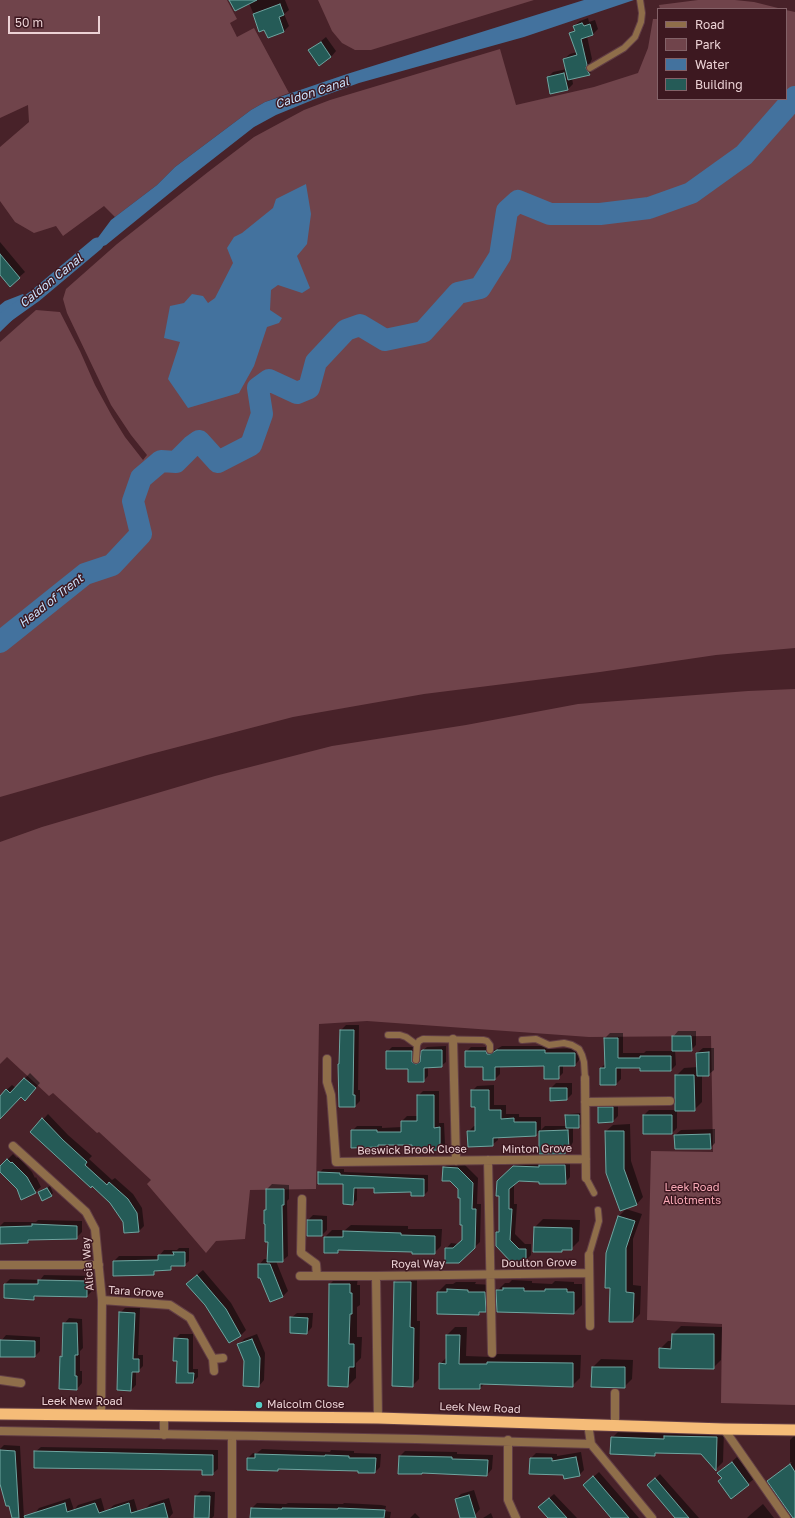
<!DOCTYPE html>
<html>
<head>
<meta charset="utf-8">
<style>
	body { margin:0 }
	#map { position:relative; width:795px; height:1518px; overflow:hidden; background:#482229; font-family:"Golos Text",sans-serif }
	canvas { display:block }
	.legend { position:absolute; left:657px; top:8px; width:130px; height:92px; box-sizing:border-box; background:#3d1820; border:1px solid #836268; margin:0; padding:5px 7px; list-style:none; font-size:12px; color:#ecd2d5 }
	.legend li { display:flex; align-items:center; gap:8px; height:20px }
	.legend b { width:20px; border:1px solid #836268 }
	.scale { position:absolute; left:8px; top:16px; width:92px; height:18px; box-sizing:border-box; border:2px solid #ecd2d5; border-top:0; padding-left:5px; font-size:12px; line-height:14px; white-space:nowrap; color:#ecd2d5; -webkit-text-stroke:3px #3d1820; paint-order:stroke }
</style>
</head>
<body>
<div id="map">
<canvas width="795" height="1518"></canvas>
<ul class="legend">
<li><b style="height:5px;background:#8f6e4a"></b>Road</li>
<li><b style="height:11px;background:#70444b"></b>Park</li>
<li><b style="height:11px;background:#43729e"></b>Water</li>
<li><b style="height:11px;background:#255b57"></b>Building</li>
</ul>
<div class="scale">50 m</div>
</div>
<script>
const ctx = document.querySelector('canvas').getContext('2d');
ctx.lineJoin = 'round';
function fillPath(path, color) { ctx.fillStyle = color; ctx.fill(path, 'evenodd'); }
const poly = rows => new Path2D(rows.map(r => 'M' + r).join(''));
function strokePath(path, color, width, dash) { ctx.strokeStyle = color; ctx.lineWidth = width; ctx.lineCap = dash ? 'butt' : 'round'; ctx.setLineDash(dash || []); ctx.stroke(path); }
function label(font, color, halo, rows, align = 'center') {
  ctx.font = font + ' "Golos Text",sans-serif'; ctx.lineWidth = 3; ctx.setLineDash([]); ctx.textBaseline = 'middle'; ctx.strokeStyle = halo; ctx.fillStyle = color; for (const [text, x, y, turn = 0] of rows) {
    ctx.save(); ctx.translate(x, y); ctx.rotate((+turn || 0) * Math.PI / 180); ctx.textAlign = isNaN(turn) ? turn : align; if (halo) ctx.strokeText(text, 0, 0); ctx.fillText(text, 0, 0); ctx.restore();
  }
}
const green = poly([
	[0,0,227,0,237,19,230,23,237,37,254,28,289,93,265,102,251,110,175,167,157,185,115,217,104,206,63,236,56,226,34,233,15,222,0,201,0,147,29,122,28,105,0,118],
	[318,0,534,0,371,50,355,50,342,43,332,31],
	[698,0,735,0,754,2,782,9,660,9,659,5],
	[786,10,795,12,795,648,716,655,600,672,424,694,293,717,147,755,0,797,0,342,36,310,60,312,80,351,95,385,112,416,125,437,143,460,147,455,131,435,111,405,67,313,63,299,66,289,117,244,208,172,254,137,304,110,330,100,500,49,516,105,594,87,638,73,648,48,653,19,658,19,658,99,786,99],
	[795,689,795,1405,721,1403,722,1324,647,1320,651,1151,713,1152,711,1036,589,1037,367,1021,319,1024,316,1189,250,1190,245,1239,216,1241,206,1253,147,1184,151,1180,99,1132,97,1133,53,1093,49,1096,7,1057,0,1064,0,842,42,827,215,776,332,746,466,725,578,704,748,691]
]);
const water = poly([
	[584,0,634,0,524,37,359,83,315,99,276,115,254,127,181,184,106,245,93,250,86,256,83,253,91,247,111,220,157,185,175,167,251,110,265,102,347,74],
	[306,184,311,214,307,244,297,256,310,288,302,293,278,285,271,290,270,310,282,318,279,323,267,327,254,366,239,393,188,408,168,379,180,342,164,338,170,306,184,303,192,294,203,296,208,303,215,298,233,263,227,248,234,237,242,233,273,208,276,199],
	[23,294,30,303,0,332,0,305,5,301]
]);
const shadow = poly([
	[230,0,285,0,289,10,284,14,289,26,284,31,265,28,260,30,249,3],
	[588,18,589,22,595,20,598,29,593,34,587,36,592,59,590,63,594,69,589,74,572,78,573,84,568,89,548,77,553,72,567,69,564,59,570,54,577,52,571,33,575,29,574,26,580,21],
	[326,37,336,51,331,57,310,50],
	[0,242,25,272,10,285,0,273],
	[346,1025,359,1025,358,1090,360,1090,360,1101,355,1106,340,1063,341,1030],
	[678,1031,696,1031,696,1045,691,1050,675,1050,676,1065,671,1070,641,1067,621,1067,621,1079,616,1084,601,1084,601,1068,606,1063,605,1038,610,1033,623,1033,623,1053,644,1053,646,1051,673,1051,673,1037],
	[446,1046,446,1062,441,1066,428,1067,428,1076,423,1081,387,1052,392,1047,416,1047,416,1057,421,1060,422,1051,427,1047],
	[502,1046,549,1046,549,1049,579,1048,579,1060,575,1065,563,1065,563,1073,558,1078,545,1065,500,1066,500,1074,495,1079,484,1066,466,1052,471,1047,491,1047,495,1050],
	[703,1048,714,1048,714,1070,708,1075,702,1075,702,1102,694,1110,677,1110,677,1128,672,1133,644,1133,644,1115,649,1110,676,1110,676,1076,684,1068,698,1067,697,1053],
	[30,1073,40,1083,30,1094,21,1096,0,1118,0,1096,12,1085,16,1088],
	[556,1083,572,1083,572,1094,567,1099,551,1100,551,1088],
	[494,1085,494,1105,506,1105,506,1114,519,1114,519,1117,541,1117,541,1130,545,1126,567,1126,566,1116,569,1114,581,1113,581,1124,578,1127,573,1127,573,1142,570,1148,565,1153,540,1153,540,1131,536,1135,498,1137,498,1140,492,1145,468,1132,474,1126,476,1126,476,1106,472,1091,477,1086],
	[423,1091,439,1091,439,1123,444,1123,445,1144,440,1149,413,1144,379,1144,377,1146,352,1131,357,1126,382,1126,382,1128,402,1127,402,1121,407,1116,418,1116,418,1096],
	[618,1102,618,1116,613,1121,599,1108,604,1103],
	[48,1114,68,1135,92,1156,89,1159,112,1180,115,1178,133,1194,142,1208,144,1226,139,1231,125,1232,124,1221,111,1202,32,1132],
	[630,1124,631,1161,643,1197,637,1204,620,1210,606,1131,613,1125],
	[715,1129,715,1143,710,1148,676,1148,675,1135,681,1130],
	[13,1154,17,1158,18,1157,32,1172,35,1178,36,1177,41,1187,35,1192,17,1189,0,1171,0,1167],
	[570,1160,570,1177,565,1183,518,1180,514,1183,514,1204,517,1204,515,1234,525,1244,531,1244,531,1255,526,1260,512,1261,497,1232,500,1228,500,1195,498,1181,519,1161],
	[449,1162,463,1163,478,1178,477,1204,481,1204,480,1242,459,1262,446,1249,451,1243,459,1244,463,1240,462,1197,459,1189,444,1168],
	[323,1169,344,1169,344,1172,428,1175,428,1191,424,1195,412,1191,357,1187,357,1200,353,1204,344,1184,319,1173],
	[272,1184,289,1185,289,1199,287,1201,288,1256,282,1261,276,1261,288,1291,283,1296,259,1265,264,1259,268,1259,269,1241,265,1211,267,1209,267,1189],
	[50,1186,53,1193,51,1195,39,1192],
	[626,1209,642,1214,633,1239,633,1285,641,1286,640,1314,633,1321,611,1287,607,1253,619,1216],
	[313,1215,327,1216,327,1230,322,1235,308,1220],
	[543,1219,580,1220,579,1241,571,1249,564,1249,562,1251,535,1227],
	[38,1220,82,1221,82,1232,76,1238,31,1239,28,1242,0,1243,0,1226,4,1222,36,1222],
	[351,1225,408,1226,408,1229,442,1229,441,1246,434,1253,413,1251,340,1249,337,1252,325,1237,332,1230,345,1230],
	[179,1248,189,1248,189,1261,184,1265,174,1265,170,1269,157,1270,153,1274,114,1261,119,1256,159,1256,164,1250,177,1250],
	[203,1270,231,1303,246,1330,241,1335,229,1342,192,1279],
	[44,1275,92,1276,92,1291,87,1296,37,1295,34,1299,5,1284,10,1279,40,1280],
	[402,1275,417,1276,417,1321,420,1321,419,1379,412,1386,395,1282],
	[338,1276,358,1277,357,1285,360,1285,360,1305,357,1307,357,1337,362,1337,361,1358,356,1363,356,1378,348,1386,330,1284],
	[512,1280,532,1281,532,1283,552,1284,555,1281,574,1282,574,1284,582,1284,582,1305,574,1313,497,1291,505,1283,509,1283],
	[456,1282,476,1282,475,1284,493,1285,493,1303,485,1311,481,1311,479,1314,438,1313,438,1292,446,1284,453,1284],
	[125,1308,140,1308,138,1355,143,1355,143,1366,138,1371,136,1371,136,1385,131,1390,120,1313],
	[297,1313,313,1313,312,1327,307,1333,291,1318],
	[69,1318,82,1319,83,1348,80,1351,80,1371,82,1371,82,1383,77,1389,61,1357,63,1355,64,1324],
	[681,1326,722,1327,721,1360,713,1368,660,1349,668,1341,672,1341,673,1334],
	[455,1327,467,1327,466,1356,493,1357,495,1354,581,1355,580,1378,572,1386,485,1383,480,1388,440,1364,447,1357,447,1335],
	[180,1334,193,1334,193,1369,198,1369,198,1377,193,1382,178,1360,175,1339],
	[257,1334,265,1353,264,1380,259,1386,244,1385,245,1361,239,1345,244,1339],
	[6,1335,40,1337,40,1351,35,1356,1,1341],
	[601,1359,633,1360,632,1379,624,1387,593,1367],
	[620,1430,724,1430,723,1462,716,1469,701,1453,657,1452,655,1455,612,1438],
	[795,1435,795,1515,768,1481,792,1462,790,1462,790,1440],
	[4,1445,20,1446,24,1518,13,1518,10,1504,0,1481,0,1449],
	[41,1447,218,1450,218,1469,212,1474,203,1469,35,1452],
	[262,1449,330,1452,331,1450,354,1451,354,1453,381,1454,380,1467,375,1472,359,1472,359,1470,280,1468,277,1470,248,1458,253,1453,257,1453],
	[405,1451,457,1452,457,1454,493,1455,492,1469,487,1475,423,1472,422,1473,400,1456],
	[581,1452,584,1470,579,1475,564,1474,531,1458,536,1453,557,1454,557,1456],
	[737,1457,754,1479,731,1497,723,1477,719,1473],
	[599,1472,639,1518,613,1518,590,1480],
	[660,1474,699,1518,675,1518,648,1485],
	[474,1490,480,1509,475,1515,462,1518,456,1499,461,1494],
	[201,1491,215,1492,214,1516,212,1518,195,1518,196,1496],
	[554,1494,577,1518,550,1518,545,1502],
	[70,1498,74,1510,78,1505,101,1498,105,1512,98,1518,33,1518,34,1514,39,1508],
	[169,1498,173,1513,169,1518,148,1518,145,1509,150,1504],
	[134,1499,138,1513,133,1518,111,1518,108,1510,114,1505],
	[257,1503,286,1504,288,1503,343,1504,344,1503,381,1505,386,1506,385,1511,391,1512,390,1518,251,1518,252,1508],
	[763,1504,774,1518,747,1518,750,1515],
	[415,1513,420,1518,410,1518],
	[491,1513,493,1518,483,1518]
]);
const canal = poly([
	[0,321,35,296,97,244]
]);
const river = poly([
	[0,642,85,574,112,565,141,534,133,501,141,478,161,461,176,462,192,446,199,441,218,462,251,445,262,414,258,388,269,380,297,393,309,388,316,362,346,330,360,325,385,340,423,332,458,293,480,288,500,256,507,211,518,201,550,214,600,214,649,208,691,193,744,155,795,97]
]);
const building = poly([
	[229,0,257,0,235,11,229,0],
	[280,4,284,15,279,17,284,32,268,38,264,30,259,32,253,14,280,4],
	[582,23,584,26,590,24,593,35,581,39,587,65,586,68,590,75,568,80,563,59,577,55,569,33,575,31,573,26,582,23],
	[321,42,331,57,319,66,308,50,321,42],
	[564,73,568,90,550,94,547,77,564,73],
	[0,254,20,278,10,287,0,275,0,254],
	[340,1030,354,1030,353,1095,355,1095,355,1107,339,1107,338,1064,339,1064,340,1030],
	[672,1036,691,1036,692,1051,672,1051,672,1036],
	[604,1038,618,1038,618,1058,640,1058,640,1056,671,1056,671,1071,640,1071,640,1068,616,1068,616,1085,600,1085,600,1068,605,1068,604,1038],
	[423,1050,442,1050,442,1067,424,1068,424,1082,408,1082,408,1069,386,1069,386,1051,412,1051,412,1062,416,1064,420,1062,421,1051,423,1050],
	[497,1050,545,1050,545,1053,575,1053,575,1066,559,1066,559,1079,544,1079,544,1066,495,1067,495,1080,483,1080,483,1067,465,1067,465,1051,486,1051,487,1054,490,1054,497,1050],
	[709,1052,709,1076,697,1076,696,1053,709,1052],
	[675,1075,694,1075,695,1111,675,1111,675,1075],
	[24,1078,36,1088,25,1101,21,1097,0,1119,0,1096,6,1089,10,1093,24,1078],
	[550,1088,567,1088,567,1100,550,1101,550,1088],
	[471,1090,489,1090,489,1110,501,1110,501,1119,514,1118,514,1122,536,1122,536,1136,493,1138,493,1146,468,1147,467,1131,475,1131,475,1107,471,1107,471,1090],
	[417,1095,434,1095,434,1128,440,1127,440,1150,412,1151,412,1145,378,1145,378,1147,351,1148,351,1130,377,1130,377,1132,401,1132,401,1121,417,1121,417,1095],
	[598,1107,613,1107,613,1122,598,1123,598,1107],
	[565,1115,579,1115,579,1128,566,1128,565,1115],
	[643,1115,672,1115,672,1134,643,1134,643,1115],
	[42,1118,63,1140,87,1162,85,1165,107,1185,109,1182,128,1199,137,1213,139,1232,124,1233,123,1222,110,1203,92,1186,91,1188,30,1132,42,1118],
	[568,1130,569,1149,565,1149,565,1154,539,1154,539,1131,568,1130],
	[605,1131,624,1131,624,1169,637,1205,620,1211,606,1173,605,1131],
	[710,1134,711,1149,675,1149,674,1135,710,1134],
	[7,1159,11,1163,12,1162,27,1177,36,1193,21,1200,17,1189,0,1172,0,1166,7,1159],
	[539,1165,565,1165,566,1184,539,1184,539,1182,519,1181,509,1189,509,1209,512,1209,510,1240,519,1249,526,1249,526,1261,511,1262,496,1246,496,1232,499,1232,499,1196,496,1196,497,1181,513,1166,539,1167,539,1165],
	[443,1167,458,1168,473,1183,472,1209,476,1209,475,1248,459,1263,445,1263,445,1248,453,1248,462,1240,462,1225,460,1225,460,1198,458,1198,458,1189,450,1181,442,1181,443,1167],
	[318,1172,340,1173,340,1175,424,1179,424,1196,411,1196,411,1192,374,1193,374,1188,354,1188,353,1205,343,1204,343,1184,318,1184,318,1172],
	[47,1188,52,1196,42,1201,38,1192,47,1188],
	[266,1189,284,1189,284,1205,282,1205,283,1262,267,1262,268,1242,265,1242,265,1224,264,1224,264,1210,266,1210,266,1189],
	[618,1216,635,1221,626,1248,626,1292,634,1293,633,1322,609,1322,610,1288,605,1288,606,1253,618,1216],
	[307,1220,322,1220,322,1236,307,1236,307,1220],
	[32,1224,77,1226,77,1239,28,1240,28,1243,0,1244,0,1227,32,1226,32,1224],
	[534,1227,572,1228,572,1250,562,1250,562,1252,533,1252,534,1227],
	[343,1231,401,1233,401,1235,435,1236,435,1254,412,1254,412,1252,338,1250,338,1253,324,1253,324,1237,343,1237,343,1231],
	[173,1252,185,1252,185,1266,171,1266,171,1270,154,1271,154,1275,113,1276,113,1261,158,1260,158,1255,174,1255,173,1252],
	[258,1264,270,1264,283,1297,270,1302,260,1278,258,1278,258,1264],
	[197,1275,226,1309,241,1336,229,1343,205,1305,186,1284,197,1275],
	[38,1280,87,1281,87,1297,34,1296,34,1300,4,1298,4,1284,38,1284,38,1280],
	[394,1282,411,1282,410,1327,414,1328,413,1387,392,1386,394,1282],
	[329,1284,350,1284,350,1293,352,1293,352,1314,350,1314,349,1344,354,1344,354,1367,349,1367,348,1387,328,1386,329,1284],
	[503,1288,524,1288,524,1291,545,1291,545,1289,567,1289,567,1292,574,1292,574,1314,497,1312,496,1290,503,1290,503,1288],
	[447,1289,468,1290,468,1292,485,1292,486,1312,479,1312,479,1315,437,1314,437,1292,447,1292,447,1289],
	[119,1312,135,1313,133,1359,139,1359,139,1372,132,1372,131,1391,117,1390,119,1312],
	[290,1317,308,1318,307,1334,290,1333,290,1317],
	[63,1323,77,1323,78,1355,75,1355,75,1376,77,1376,77,1390,59,1389,60,1356,62,1357,63,1323],
	[672,1334,714,1334,714,1369,659,1368,659,1348,671,1349,672,1334],
	[446,1335,460,1335,459,1364,487,1364,487,1362,573,1363,573,1387,480,1384,480,1389,439,1389,439,1363,446,1364,446,1335],
	[174,1338,188,1339,188,1373,194,1373,193,1383,176,1383,177,1361,173,1361,174,1338],
	[252,1339,260,1358,259,1387,243,1386,244,1361,237,1344,252,1339],
	[0,1340,35,1341,35,1357,0,1357,0,1340],
	[592,1367,625,1367,625,1388,591,1387,592,1367],
	[664,1436,717,1437,716,1471,701,1454,655,1453,655,1456,610,1454,611,1437,664,1439,664,1436],
	[0,1450,15,1451,19,1518,12,1518,9,1506,6,1506,0,1484,0,1450],
	[34,1451,213,1455,213,1475,202,1475,202,1470,34,1468,34,1451],
	[255,1454,325,1456,325,1455,349,1456,349,1458,376,1458,375,1473,358,1473,358,1471,278,1469,278,1471,247,1470,247,1458,255,1458,255,1454],
	[399,1456,452,1457,452,1459,488,1460,487,1476,422,1473,422,1474,398,1474,399,1456],
	[576,1457,580,1476,564,1479,563,1475,529,1474,530,1458,552,1458,552,1461,576,1457],
	[732,1462,749,1485,731,1499,718,1481,722,1478,717,1473,732,1462],
	[790,1464,795,1472,795,1518,793,1518,767,1481,790,1464],
	[593,1476,604,1489,629,1518,611,1518,583,1485,593,1476],
	[655,1478,689,1518,675,1518,647,1485,655,1478],
	[469,1495,476,1518,460,1518,455,1499,469,1495],
	[195,1496,210,1496,209,1518,194,1518,195,1496],
	[549,1498,567,1518,548,1518,538,1507,549,1498],
	[65,1503,67,1512,95,1503,99,1513,129,1503,131,1513,164,1503,168,1518,25,1518,24,1516,65,1503],
	[251,1508,282,1509,282,1508,338,1509,338,1508,385,1510,384,1518,250,1518,251,1508]
]);
const service = poly([
	[590,68,624,48,635,37,641,22,642,13,640,0],
	[388,1035,400,1035,406,1037,417,1045],
	[522,1040,536,1039,549,1045,564,1043,572,1045,579,1049,582,1055,584,1062,585,1078],
	[416,1060,417,1045,419,1041,423,1039,483,1040,487,1041,490,1045,490,1050],
	[586,1178,594,1193],
	[589,1255,599,1221,598,1210]
]);
const minor = poly([
	[453,1039,456,1161],
	[327,1059,327,1082,331,1095,336,1162,586,1159],
	[585,1078,586,1178],
	[585,1102,670,1101],
	[13,1146,86,1212,95,1229,102,1300,101,1416],
	[488,1160,492,1353],
	[302,1199,301,1253,316,1264,317,1276],
	[589,1255,590,1326],
	[0,1265,99,1265],
	[300,1276,376,1276],
	[102,1300,170,1305,190,1318,213,1359],
	[214,1371,213,1359,223,1358],
	[0,1380,21,1383],
	[378,1418,376,1276,589,1273],
	[588,1424,591,1444,652,1518],
	[615,1426,615,1393],
	[724,1429,786,1518],
	[0,1431,416,1439,591,1444],
	[164,1435,164,1416],
	[232,1436,232,1518],
	[508,1440,508,1500,516,1518]
]);
const trunk = poly([
	[0,1414,378,1418,724,1429,795,1430]
]);
const markers = [
	[259,1405,4,"#55cec5"]
];
const streetNames = [
	["Minton Grove",537,1149,-1],
	["Beswick Brook Close",412,1150,-1],
	["Doulton Grove",539,1263,-1],
	["Alicia Way",88,1264,-95],
	["Royal Way",418,1264,-1],
	["Tara Grove",136,1292,4],
	["Leek New Road",82,1402],
	["Leek New Road",480,1408,2]
];
const parkNames = [
	["Leek Road",692,1188],
	["Allotments",692,1201]
];
const poiNames = [
	["Malcolm Close",267,1405]
];
const waterNames = [
	["Caldon Canal",312,93,-18],
	["Caldon Canal",51,281,-39],
	["Head of Trent",51,601,-38]
];
fillPath(green, '#70444b');
fillPath(water, '#43729e');
fillPath(shadow, '#0007');
strokePath(canal, '#43729e', 13);
strokePath(river, '#43729e', 22);
fillPath(building, '#255b57');
strokePath(building, '#6fa5a0', 1);
strokePath(service, '#623e45', 8);
strokePath(minor, '#623e45', 10);
strokePath(trunk, '#623e45', 13);
strokePath(service, '#8f6e4a', 6);
strokePath(minor, '#8f6e4a', 8);
strokePath(trunk, '#f5bc78', 11);
for (const [x, y, r, color] of markers) { const dot = new Path2D(); dot.arc(x, y, r, 0, 2 * Math.PI); ctx.fillStyle = color; ctx.fill(dot); strokePath(dot, '#3d1820', 1.5); }
label('11px', '#ecd2d5', '#3d1820', streetNames);
label('11px', '#f9aab7', '#3d1820', parkNames);
label('11px', '#ecd2d5', '#3d1820', poiNames, 'left');
label('italic 12px', '#c9e3fe', '#3d1820', waterNames);
</script>
</body>
</html>
